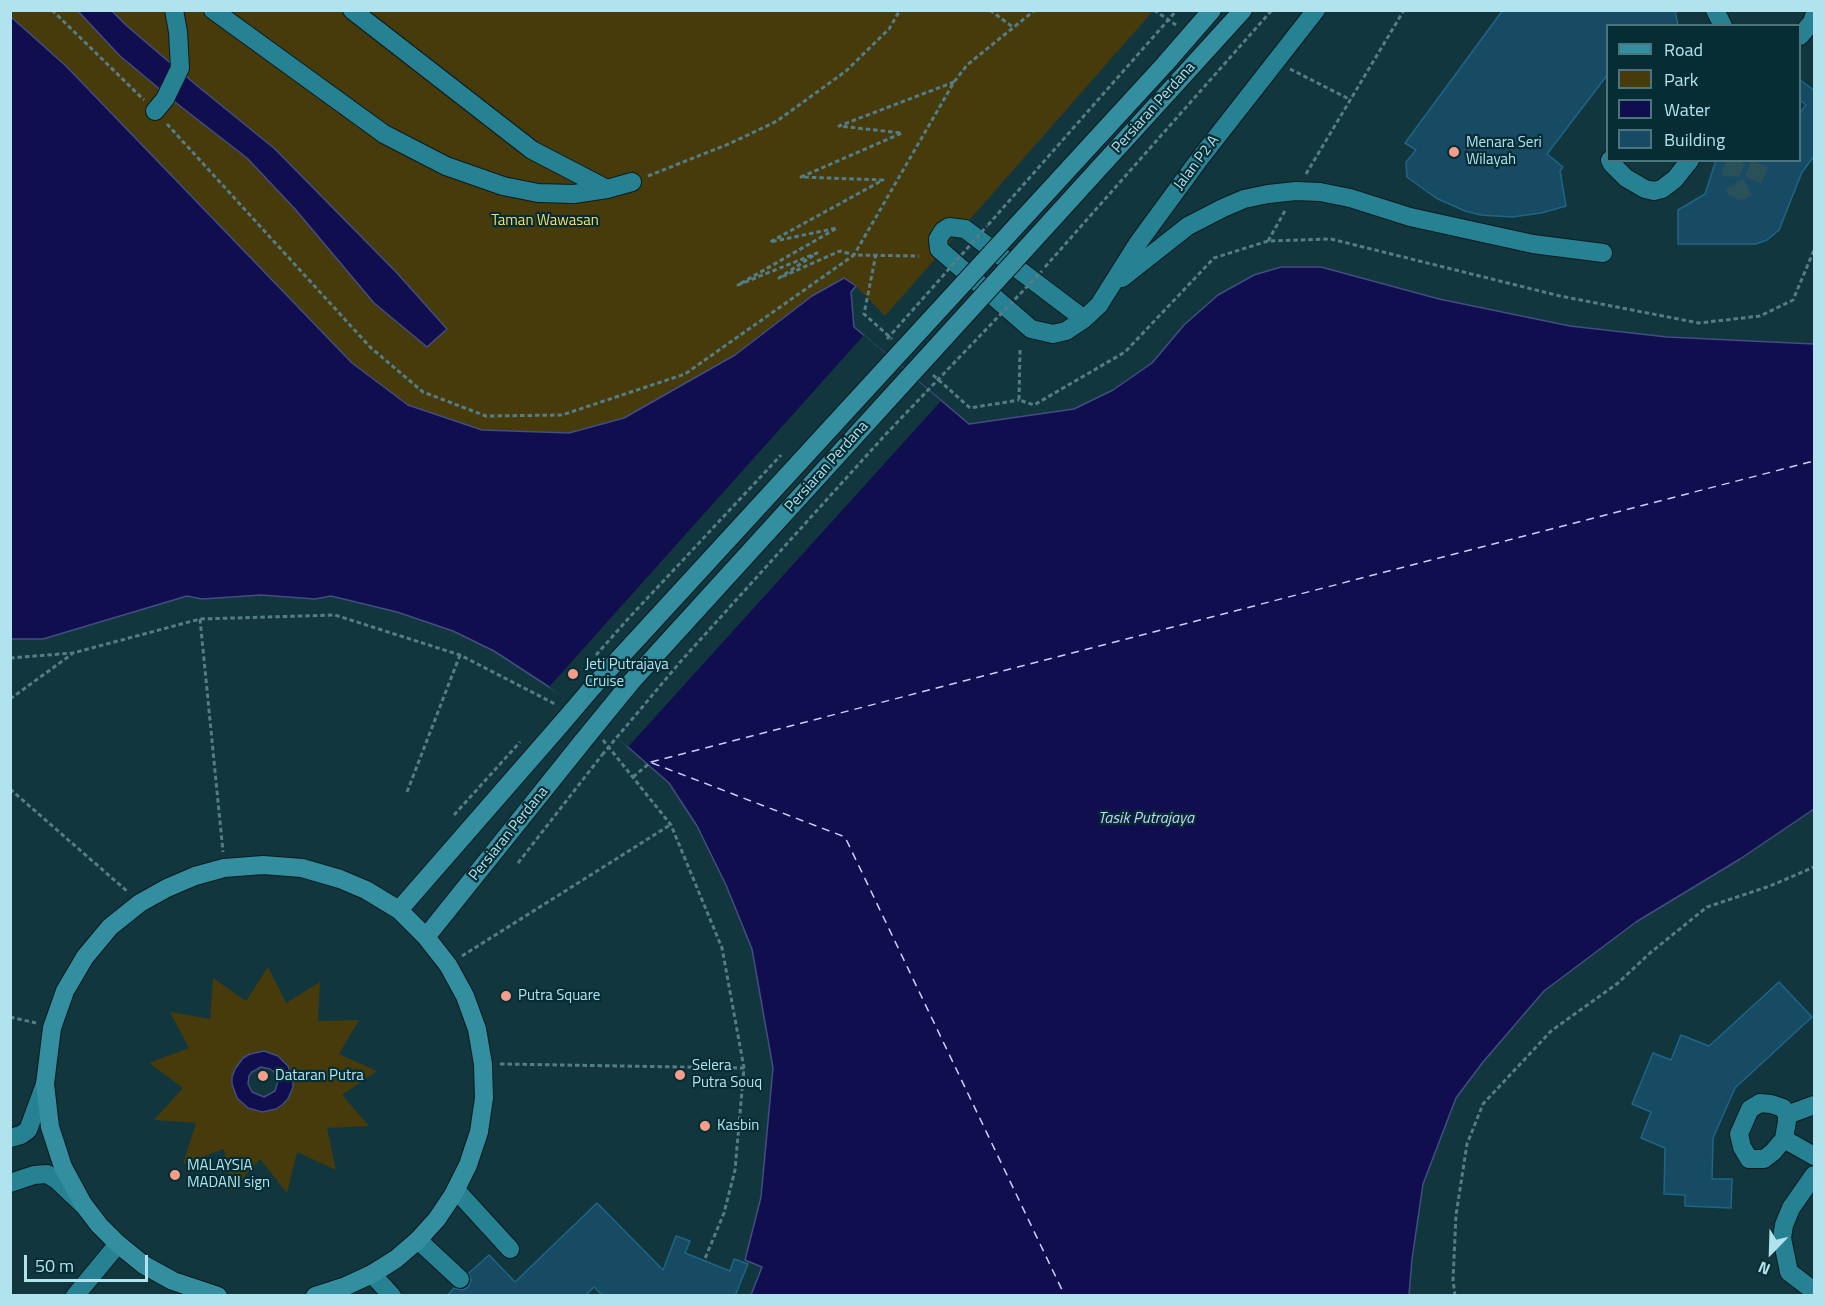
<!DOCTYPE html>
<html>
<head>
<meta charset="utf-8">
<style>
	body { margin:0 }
	#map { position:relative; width:1825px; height:1306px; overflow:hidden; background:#12363e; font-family:"Titillium Web",sans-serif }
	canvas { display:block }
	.frame { position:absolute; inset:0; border:12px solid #b1e3ef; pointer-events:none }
	.legend { position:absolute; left:1606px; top:24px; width:195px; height:138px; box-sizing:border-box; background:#062c34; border:2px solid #4a757f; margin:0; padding:8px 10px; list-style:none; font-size:18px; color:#b1e3ef }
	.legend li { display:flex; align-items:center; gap:12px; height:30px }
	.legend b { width:30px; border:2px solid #4a757f }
	.north { position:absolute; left:1741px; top:1222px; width:60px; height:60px; -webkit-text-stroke:4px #062c34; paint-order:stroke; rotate:203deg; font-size:16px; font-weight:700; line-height:24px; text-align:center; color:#b1e3ef }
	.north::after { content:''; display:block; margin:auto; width:21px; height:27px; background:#b1e3ef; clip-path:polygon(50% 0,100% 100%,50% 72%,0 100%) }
	.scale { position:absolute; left:24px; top:1255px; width:124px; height:27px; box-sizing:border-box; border:3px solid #b1e3ef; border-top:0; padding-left:8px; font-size:18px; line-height:21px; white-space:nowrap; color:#b1e3ef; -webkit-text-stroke:4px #062c34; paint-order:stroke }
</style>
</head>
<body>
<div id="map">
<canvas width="1825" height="1306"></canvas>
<div class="frame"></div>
<ul class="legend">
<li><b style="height:8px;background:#338ea0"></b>Road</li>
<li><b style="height:16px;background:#473b0c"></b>Park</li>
<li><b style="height:16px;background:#110e50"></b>Water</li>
<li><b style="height:16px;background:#174a63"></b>Building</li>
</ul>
<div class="north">N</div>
<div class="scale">50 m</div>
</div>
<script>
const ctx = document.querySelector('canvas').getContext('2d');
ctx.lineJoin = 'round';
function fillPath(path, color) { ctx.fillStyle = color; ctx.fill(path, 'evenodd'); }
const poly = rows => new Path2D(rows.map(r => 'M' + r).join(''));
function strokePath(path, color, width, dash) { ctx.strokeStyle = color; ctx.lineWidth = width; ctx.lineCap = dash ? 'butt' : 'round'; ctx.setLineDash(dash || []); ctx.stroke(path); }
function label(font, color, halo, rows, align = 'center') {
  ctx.font = font + ' "Titillium Web",sans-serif'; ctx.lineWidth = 4.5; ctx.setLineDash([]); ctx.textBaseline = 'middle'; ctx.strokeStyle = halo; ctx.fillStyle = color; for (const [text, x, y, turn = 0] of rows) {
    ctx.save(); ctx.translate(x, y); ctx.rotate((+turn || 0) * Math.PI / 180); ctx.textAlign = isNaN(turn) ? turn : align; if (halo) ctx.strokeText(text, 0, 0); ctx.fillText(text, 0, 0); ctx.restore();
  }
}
const green = poly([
	[11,10,1153,11,885,316,856,286,844,278,812,296,735,355,685,384,624,418,569,433,482,430,408,405,352,363,66,66,11,16],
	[268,967,286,1003,320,982,318,1021,359,1020,339,1054,377,1071,342,1095,369,1126,327,1128,336,1170,297,1152,287,1193,260,1159,231,1191,224,1149,183,1164,196,1123,154,1120,183,1088,149,1063,189,1048,170,1012,210,1019,213,978,246,1001],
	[264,1051,291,1093,255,1111,242,1104,250,1054]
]);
const water = poly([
	[78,11,112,11,127,26,195,84,275,149,397,273,447,329,427,347,374,303,295,209,247,158,180,106,120,56,78,11],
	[10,16,66,66,352,363,408,405,482,430,569,433,624,418,735,355,812,296,844,278,856,286,851,292,854,327,969,424,1074,409,1113,390,1152,363,1184,325,1218,295,1254,275,1281,267,1321,267,1439,299,1570,326,1667,337,1814,344,1814,809,1740,859,1636,922,1544,991,1483,1062,1456,1098,1423,1184,1412,1259,1409,1295,751,1295,762,1267,745,1260,761,1197,773,1068,752,949,726,885,697,826,669,783,589,713,494,651,453,631,397,612,331,596,315,599,261,595,202,599,187,596,43,639,11,639,10,16],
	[264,1051,278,1056,288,1066,293,1079,293,1087,288,1099,282,1105,276,1109,262,1112,248,1108,237,1098,232,1084,232,1077,235,1069,243,1058,250,1054,264,1051],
	[261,1067,270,1069,274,1072,278,1081,275,1091,264,1097,252,1092,248,1084,249,1076,252,1072,261,1067]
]);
const pier = poly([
	[864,335,941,401,628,747,549,687]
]);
const ferry = poly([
	[651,762,1814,461],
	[652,763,845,837,1065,1296]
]);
const building = poly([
	[1503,10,1675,10,1678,26,1608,26,1608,74,1547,154,1563,167,1560,171,1566,206,1541,213,1512,217,1481,215,1465,211,1436,198,1407,177,1406,162,1416,150,1405,143,1503,10],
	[1800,80,1815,91,1815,155,1802,172,1779,230,1767,240,1756,244,1678,244,1678,210,1705,194,1716,160,1800,160,1800,113,1806,105,1800,100,1800,80],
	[1779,982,1812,1017,1735,1088,1713,1138,1712,1179,1732,1179,1731,1208,1685,1206,1685,1195,1664,1194,1665,1148,1641,1138,1651,1112,1632,1104,1653,1053,1671,1060,1681,1035,1709,1046,1779,982],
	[597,1203,663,1270,676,1236,690,1241,685,1253,730,1271,734,1259,748,1264,735,1296,603,1296,594,1287,585,1296,447,1296,454,1288,463,1290,468,1287,471,1281,469,1273,489,1255,515,1282,597,1203]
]);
const minorTunnel = poly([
	[1737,160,1731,172,1731,181,1735,188,1741,191,1750,186,1762,160]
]);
const path = poly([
	[52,10,144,100],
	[990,10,1014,28],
	[1154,10,1176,25],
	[1290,69,1351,100],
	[954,82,839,126,902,133,801,177,883,180,770,242,837,228,738,285,817,253,779,278,840,251,854,255,954,82,967,65,1035,10],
	[167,124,370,347,423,392,486,416,562,415,685,374,854,255,919,256],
	[1306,174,1404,10],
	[648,176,731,143,777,121,846,71,889,29,900,10],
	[988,225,1177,10],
	[1268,241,1286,209],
	[876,254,864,314,892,339],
	[1045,267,1272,10],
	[1020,350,1019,400,1034,405,1125,352,1214,258,1268,241,1331,239,1560,296,1699,323,1760,316,1793,300,1814,250],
	[933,375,970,408,1019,400],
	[200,619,223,852],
	[10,658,73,653,200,619,335,615,460,655,557,705],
	[10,699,72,654],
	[603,740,671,825,722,948,744,1068,735,1170,724,1213,704,1261],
	[633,777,651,762],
	[10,789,128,892],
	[407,792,460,655],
	[454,815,520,742],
	[518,863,602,755],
	[462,956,670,825],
	[10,1017,36,1023],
	[500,1064,744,1068],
	[1455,1296,1453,1280,1456,1215,1467,1144,1483,1104,1551,1031,1618,983,1650,953,1707,907,1770,886,1814,867]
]);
const minor = poly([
	[213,10,384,134,446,166,503,186,538,193,574,194,607,189,632,182],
	[352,10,532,150,607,189],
	[1715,10,1723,26],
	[1800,36,1812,22,1814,16],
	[155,111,165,99,180,68,178,32,174,10],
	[1610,160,1612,164,1626,178,1645,189,1654,191,1662,189,1675,179,1690,160],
	[1122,278,1188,226,1223,208,1244,199,1268,194,1296,191,1320,192,1350,198,1410,217,1533,244,1603,253],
	[1084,319,965,229,949,227,943,231,938,239,939,249,1031,329,1053,334,1066,331,1084,319,1099,305,1138,243,1201,157,1316,10],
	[1760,1103,1771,1104,1783,1108,1787,1115,1787,1121,1784,1139,1773,1152,1764,1159,1749,1159,1742,1147,1739,1134,1750,1109,1760,1103],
	[1787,1115,1814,1105],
	[10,1138,21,1135,28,1130,45,1084],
	[1784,1139,1814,1156],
	[1814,1175,1791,1208,1784,1225,1782,1238,1789,1272,1814,1291],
	[10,1183,34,1175,47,1174,57,1180,81,1203],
	[456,1190,510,1249],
	[418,1240,460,1279],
	[372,1274,392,1296],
	[75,1296,118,1244]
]);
const major = poly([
	[1165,64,1212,10],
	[1183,76,1243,10],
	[399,910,562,723],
	[426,937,583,741],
	[218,1296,173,1281,144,1265,118,1244,99,1225,83,1204,63,1167,50,1127,45,1084,52,1028,65,991,85,957,110,927,140,903,167,888,195,876,224,868,263,865,302,868,340,879,366,890,399,910,426,937,448,965,465,996,477,1029,483,1064,484,1098,479,1132,468,1165,453,1195,437,1219,418,1240,396,1259,372,1274,346,1286,315,1296]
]);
const pathBridge = poly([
	[887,339,987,226],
	[596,655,627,620,781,455],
	[602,755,681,661,886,434,1042,271]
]);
const majorBridge = poly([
	[562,723,591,689,1165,64],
	[583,741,632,681,1183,76]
]);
const markers = [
	[1454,152,6,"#f49e89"],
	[573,674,6,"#f49e89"],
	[506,996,6,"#f49e89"],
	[680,1075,6,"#f49e89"],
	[263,1076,6,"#f49e89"],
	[705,1126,6,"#f49e89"],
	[175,1175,6,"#f49e89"]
];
const streetNames = [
	["Persiaran Perdana",1154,108,-48],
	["Jalan P2 A",1197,163,-53],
	["Persiaran Perdana",827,467,-48],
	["Persiaran Perdana",509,834,-51]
];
const poiNames = [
	["Menara Seri",1466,143],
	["Wilayah",1466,160],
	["Jeti Putrajaya",585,665],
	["Cruise",585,682],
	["Putra Square",518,996],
	["Selera",692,1066],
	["Putra Souq",692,1083],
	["Dataran Putra",275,1076],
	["Kasbin",717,1126],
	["MALAYSIA",187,1166],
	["MADANI sign",187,1183]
];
const parkNames = [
	["Taman Wawasan",545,221]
];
const waterNames = [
	["Tasik Putrajaya",1146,819]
];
fillPath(green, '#473b0c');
fillPath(water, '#110e50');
strokePath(water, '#414e80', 1.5);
fillPath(pier, '#12363e');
strokePath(ferry, '#c7d1fa', 1.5, [8, 6]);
fillPath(building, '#174a63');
strokePath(building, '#1f6587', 1.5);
strokePath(minorTunnel, '#2a5059', 18, [18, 9]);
strokePath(minor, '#0c1b1f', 20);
strokePath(major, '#0c1b1f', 20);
strokePath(path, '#537d87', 3, [4.5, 3]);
strokePath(minor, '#268193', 18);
strokePath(major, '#338ea0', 18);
strokePath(majorBridge, '#0c1b1f', 20, []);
strokePath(pathBridge, '#537d87', 3, [4.5, 3]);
strokePath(majorBridge, '#338ea0', 18);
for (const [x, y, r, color] of markers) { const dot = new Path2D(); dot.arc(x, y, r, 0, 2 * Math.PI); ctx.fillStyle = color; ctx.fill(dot); strokePath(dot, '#062c34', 2); }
label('15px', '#b1e3ef', '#062c34', streetNames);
label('15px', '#b1e3ef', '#062c34', poiNames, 'left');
label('15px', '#fddc63', '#062c34', parkNames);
label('italic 16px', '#c7d1fa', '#062c34', waterNames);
</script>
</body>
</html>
